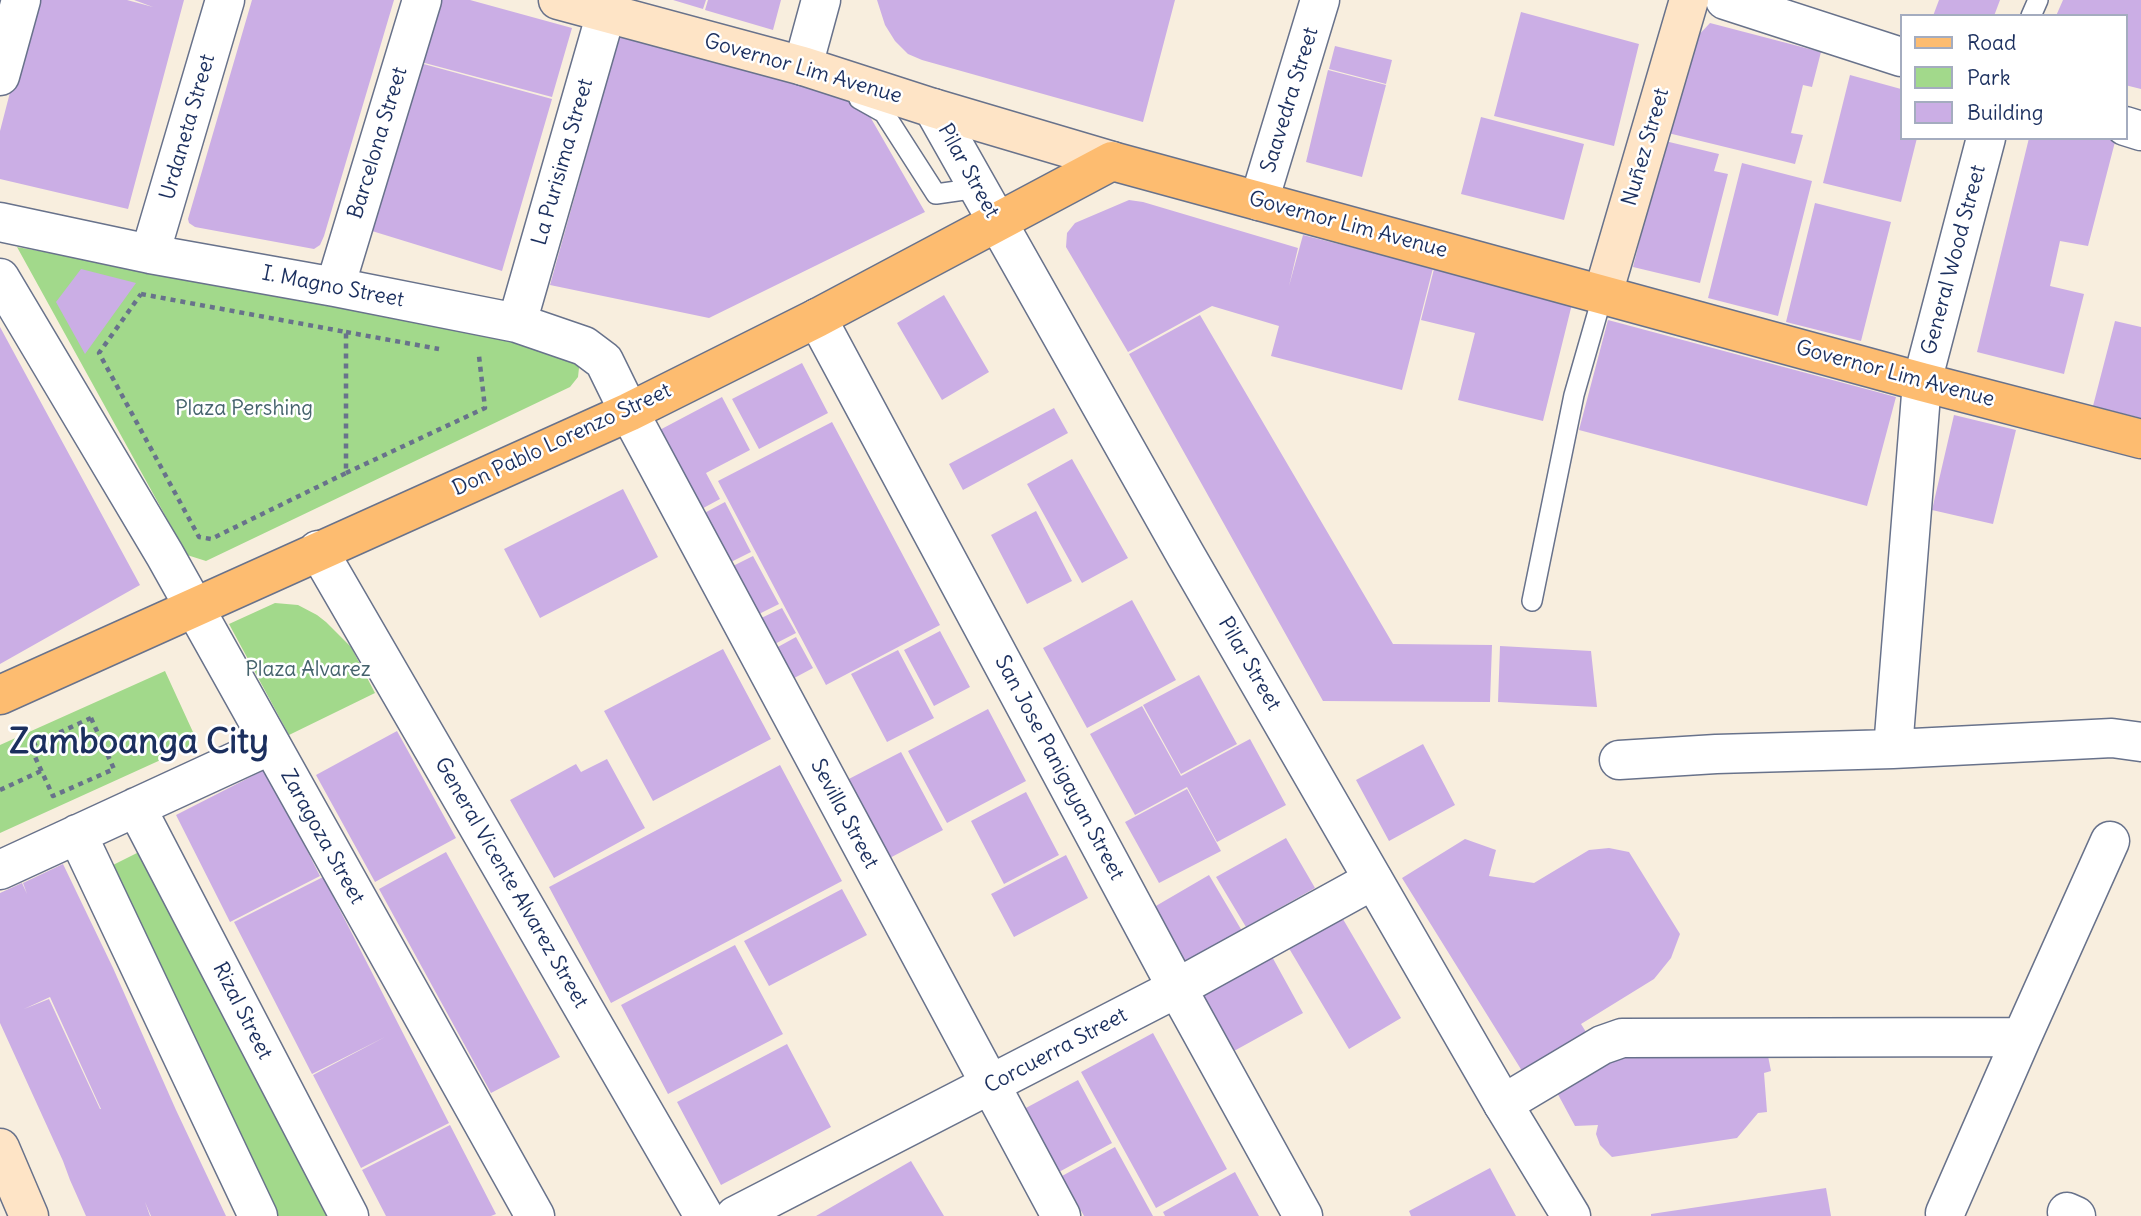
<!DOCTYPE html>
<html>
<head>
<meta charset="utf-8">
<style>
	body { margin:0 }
	#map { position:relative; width:2141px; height:1216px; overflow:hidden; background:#f8eede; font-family:Delius,sans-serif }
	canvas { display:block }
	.legend { position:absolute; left:1900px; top:14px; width:228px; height:126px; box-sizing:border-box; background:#fff; border:2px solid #a4acbf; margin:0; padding:9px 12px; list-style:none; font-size:21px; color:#1b2f5e }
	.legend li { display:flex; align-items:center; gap:14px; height:35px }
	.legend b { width:35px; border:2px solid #a4acbf }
</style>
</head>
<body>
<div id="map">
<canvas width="2141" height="1216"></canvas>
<ul class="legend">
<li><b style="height:9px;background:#fdbc70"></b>Road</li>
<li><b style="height:19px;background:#a2d98b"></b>Park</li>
<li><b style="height:19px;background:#cbaee5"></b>Building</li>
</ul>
</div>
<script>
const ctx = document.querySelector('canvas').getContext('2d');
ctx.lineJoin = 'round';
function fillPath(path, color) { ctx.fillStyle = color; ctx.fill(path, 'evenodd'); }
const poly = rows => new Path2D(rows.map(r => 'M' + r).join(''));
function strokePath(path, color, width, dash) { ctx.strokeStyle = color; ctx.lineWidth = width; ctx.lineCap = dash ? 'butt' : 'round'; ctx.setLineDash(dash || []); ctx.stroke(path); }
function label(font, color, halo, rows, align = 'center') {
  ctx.font = font + ' Delius,sans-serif'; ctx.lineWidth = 5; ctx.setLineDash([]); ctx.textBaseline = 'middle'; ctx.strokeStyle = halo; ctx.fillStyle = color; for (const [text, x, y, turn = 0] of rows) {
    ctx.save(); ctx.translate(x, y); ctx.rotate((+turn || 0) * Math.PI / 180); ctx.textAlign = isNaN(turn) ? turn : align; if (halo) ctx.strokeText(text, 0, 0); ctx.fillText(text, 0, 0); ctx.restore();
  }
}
const green = poly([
	[17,247,551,344,575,358,579,368,578,377,570,387,206,561,187,555],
	[275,603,298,605,317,615,326,622,351,647,375,693,289,735,229,624],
	[165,671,198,743,0,833,0,745],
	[145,849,330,1216,274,1216,105,869]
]);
const building = poly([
	[34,0,127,0,153,7,134,0,184,0,128,209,0,179,0,131],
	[252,0,394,0,324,236,320,245,314,249,195,227,189,223,188,219],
	[438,0,470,0,572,28,552,97,421,62],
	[673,0,706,0,703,9],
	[708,0,781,0,773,30,705,10],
	[877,0,1175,0,1143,122,922,60,908,54,895,41,885,25],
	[1939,0,2000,0,1994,16,1933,16],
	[2063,0,2141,0,2141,89,2125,85,2125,16,2056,16],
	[1521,12,1639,44,1614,146,1494,116],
	[1710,23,1821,52,1812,87,1803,85,1791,133,1803,135,1795,164,1668,133,1694,40],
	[621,31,861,101,925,212,709,318,550,285],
	[1335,46,1392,60,1386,84,1329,69],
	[420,63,552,99,502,271,372,231],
	[1328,70,1386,85,1362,177,1306,162],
	[1850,75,1901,89,1901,138,1917,138,1901,202,1823,183],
	[1481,117,1584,144,1564,220,1461,194],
	[2029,138,2116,138,2088,246,2060,241,2050,286,2084,294,2064,374,1977,352],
	[1665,141,1719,154,1714,171,1728,174,1700,283,1633,267],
	[1742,163,1812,181,1778,316,1708,298],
	[1129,200,1143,202,1298,248,1289,286,1303,235,1433,268,1402,390,1271,356,1279,326,1212,306,1128,352,1066,247,1067,233,1075,223],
	[1815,203,1891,222,1861,341,1786,322],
	[81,269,136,283,85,354,56,302],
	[1434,269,1572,304,1543,421,1458,400,1475,333,1421,320],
	[944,295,989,372,942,400,897,323],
	[1200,315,1393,644,1492,645,1490,702,1323,701,1129,354],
	[1608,320,1896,397,1867,506,1579,430],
	[2115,321,2141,327,2141,418,2093,406],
	[0,327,140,585,0,664],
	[802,363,828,413,759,449,732,399],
	[722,397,750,450,706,473,720,499,696,512,654,433],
	[1054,408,1068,433,963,490,949,464],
	[1954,415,2016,430,1993,524,1932,510],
	[832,422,940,625,826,685,718,481],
	[1072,459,1128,558,1082,583,1027,484],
	[623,489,658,557,540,618,504,549],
	[725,502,751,552,723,566,697,517],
	[1036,511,1072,581,1027,604,991,535],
	[753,556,779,604,749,619,723,571],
	[1132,600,1176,680,1087,728,1043,648],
	[782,608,796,633,765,649,751,623],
	[940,631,970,687,934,706,904,650],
	[796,637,813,668,783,684,767,653],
	[1500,646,1591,651,1597,707,1498,702],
	[723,649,771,739,653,801,604,711],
	[898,650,934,718,887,742,851,674],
	[1199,675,1237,744,1181,774,1143,705],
	[1142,706,1181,776,1250,739,1286,805,1217,842,1187,787,1135,815,1090,734],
	[988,709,1026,781,947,823,908,751],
	[397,731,456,838,375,882,316,775],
	[1423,744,1455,805,1389,841,1356,780],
	[901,752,943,830,884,861,843,782],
	[607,759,645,828,554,878,510,800,576,764,581,772],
	[780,765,842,881,611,1003,549,887],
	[266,769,320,876,230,922,176,815],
	[1187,789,1221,851,1159,883,1125,822],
	[1026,792,1059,855,1004,884,971,821],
	[1286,838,1315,888,1246,927,1216,877],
	[1465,839,1496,850,1489,876,1534,883,1589,850,1609,848,1629,852,1680,934,1671,958,1654,979,1581,1024,1591,1040,1527,1079,1402,878],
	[446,852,560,1057,491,1093,379,889],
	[1066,855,1088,898,1014,937,991,894],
	[63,864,113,968,176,1110,226,1216,151,1216,145,1202,150,1216,86,1216,70,1180,63,1161,0,1023,0,893,22,883,27,894,23,883],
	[50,997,101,1109,100,1109,49,999,24,1009],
	[1209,875,1242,931,1181,965,1149,910],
	[323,877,449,1123,361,1168,313,1075,385,1037,312,1074,234,922],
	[842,889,867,935,769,986,744,941],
	[1340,914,1401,1018,1349,1049,1287,945],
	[735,945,783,1034,668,1094,621,1005],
	[1270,953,1303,1013,1234,1051,1201,991],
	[1153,1033,1227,1169,1156,1208,1081,1072],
	[787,1044,831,1127,721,1185,677,1102],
	[1766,1046,1771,1071,1764,1073,1767,1112,1758,1113,1737,1138,1612,1157,1600,1145,1596,1134,1598,1125,1575,1126,1554,1087,1613,1047],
	[1078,1080,1112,1143,1059,1172,1024,1109],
	[450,1125,496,1214,491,1216,386,1216,362,1170],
	[1115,1147,1153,1216,1084,1216,1062,1176],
	[911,1161,944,1216,816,1216],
	[1490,1168,1516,1216,1411,1216,1409,1211],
	[1235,1172,1259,1216,1165,1216,1163,1212],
	[1826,1188,1831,1216,1651,1216,1651,1214]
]);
const path = poly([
	[141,294,346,332,346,473,211,539,199,537,99,353,141,294],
	[346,332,439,349],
	[346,473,485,408,479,356,475,355],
	[91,718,114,769,53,796,30,746,91,718],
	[0,790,41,771]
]);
const service = poly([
	[2031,16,2038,0],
	[859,99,884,113,936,194,978,188],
	[1532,601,1574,395,1603,294]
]);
const minor = poly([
	[803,66,821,0],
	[0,76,21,0],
	[1259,201,1320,0],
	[0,222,150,254,335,287,517,323,584,346,604,361,629,412,1061,1216],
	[150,254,225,0],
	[0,278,165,555,535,1216],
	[335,287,422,0],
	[817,318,1177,988,1303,1216],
	[517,323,606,13],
	[1893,749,1922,382,1986,138],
	[1619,760,1716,754,1893,749,2112,738,2141,742],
	[136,807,349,1216],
	[77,834,258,1216],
	[0,870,271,745],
	[1503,1104,1602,1045,1622,1038,2022,1037,2110,841],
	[2067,1212,2076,1216],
	[1945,1213,2022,1037],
	[735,1216,1177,988,1373,880]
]);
const tertiary = poly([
	[1725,0,1901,57],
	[933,108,1185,554,1503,1104,1571,1216],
	[2125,126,2141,131],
	[318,550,704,1216]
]);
const secondary = poly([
	[558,0,803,66,933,108,1112,161],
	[1603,294,1689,0],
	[0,1148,29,1216]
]);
const primary = poly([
	[0,695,629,412,817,318,1112,161,1922,382,2141,439]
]);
const streetNames = [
	["Governor Lim Avenue",803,69,16],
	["Saavedra Street",1290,100,-73],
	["Urdaneta Street",188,127,-74],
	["Barcelona Street",378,143,-73],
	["Nuñez Street",1646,147,-74],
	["La Purisima Street",563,162,-74],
	["Pilar Street",968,171,61],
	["Governor Lim Avenue",1348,225,15],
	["General Wood Street",1954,260,-75],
	["I. Magno Street",333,287,11],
	["Governor Lim Avenue",1895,374,15],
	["Don Pablo Lorenzo Street",562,440,-25],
	["Pilar Street",1249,664,60],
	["San Jose Panigayan Street",1059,768,62],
	["Sevilla Street",844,814,62],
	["Zaragoza Street",322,837,61],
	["General Vicente Alvarez Street",511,883,60],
	["Rizal Street",242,1011,63],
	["Corcuerra Street",1056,1051,-28]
];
const parkNames = [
	["Plaza Pershing",244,409],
	["Plaza Alvarez",308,670]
];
const townNames = [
	["Zamboanga City",139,743]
];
fillPath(green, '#a2d98b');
fillPath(building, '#cbaee5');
strokePath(service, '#68728b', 22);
strokePath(minor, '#68728b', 41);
strokePath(tertiary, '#68728b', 41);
strokePath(secondary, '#68728b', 41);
strokePath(primary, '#68728b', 41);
strokePath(path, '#68728b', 4.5, [5, 5]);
strokePath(service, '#fff', 19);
strokePath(minor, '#fff', 38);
strokePath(tertiary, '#fff', 38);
strokePath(secondary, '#fee4c6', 38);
strokePath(primary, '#fdbc70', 38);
label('21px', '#1b2f5e', '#fff', streetNames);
label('21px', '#44626c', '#fff', parkNames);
label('bold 35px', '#1b2f5e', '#fff', townNames);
</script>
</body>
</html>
